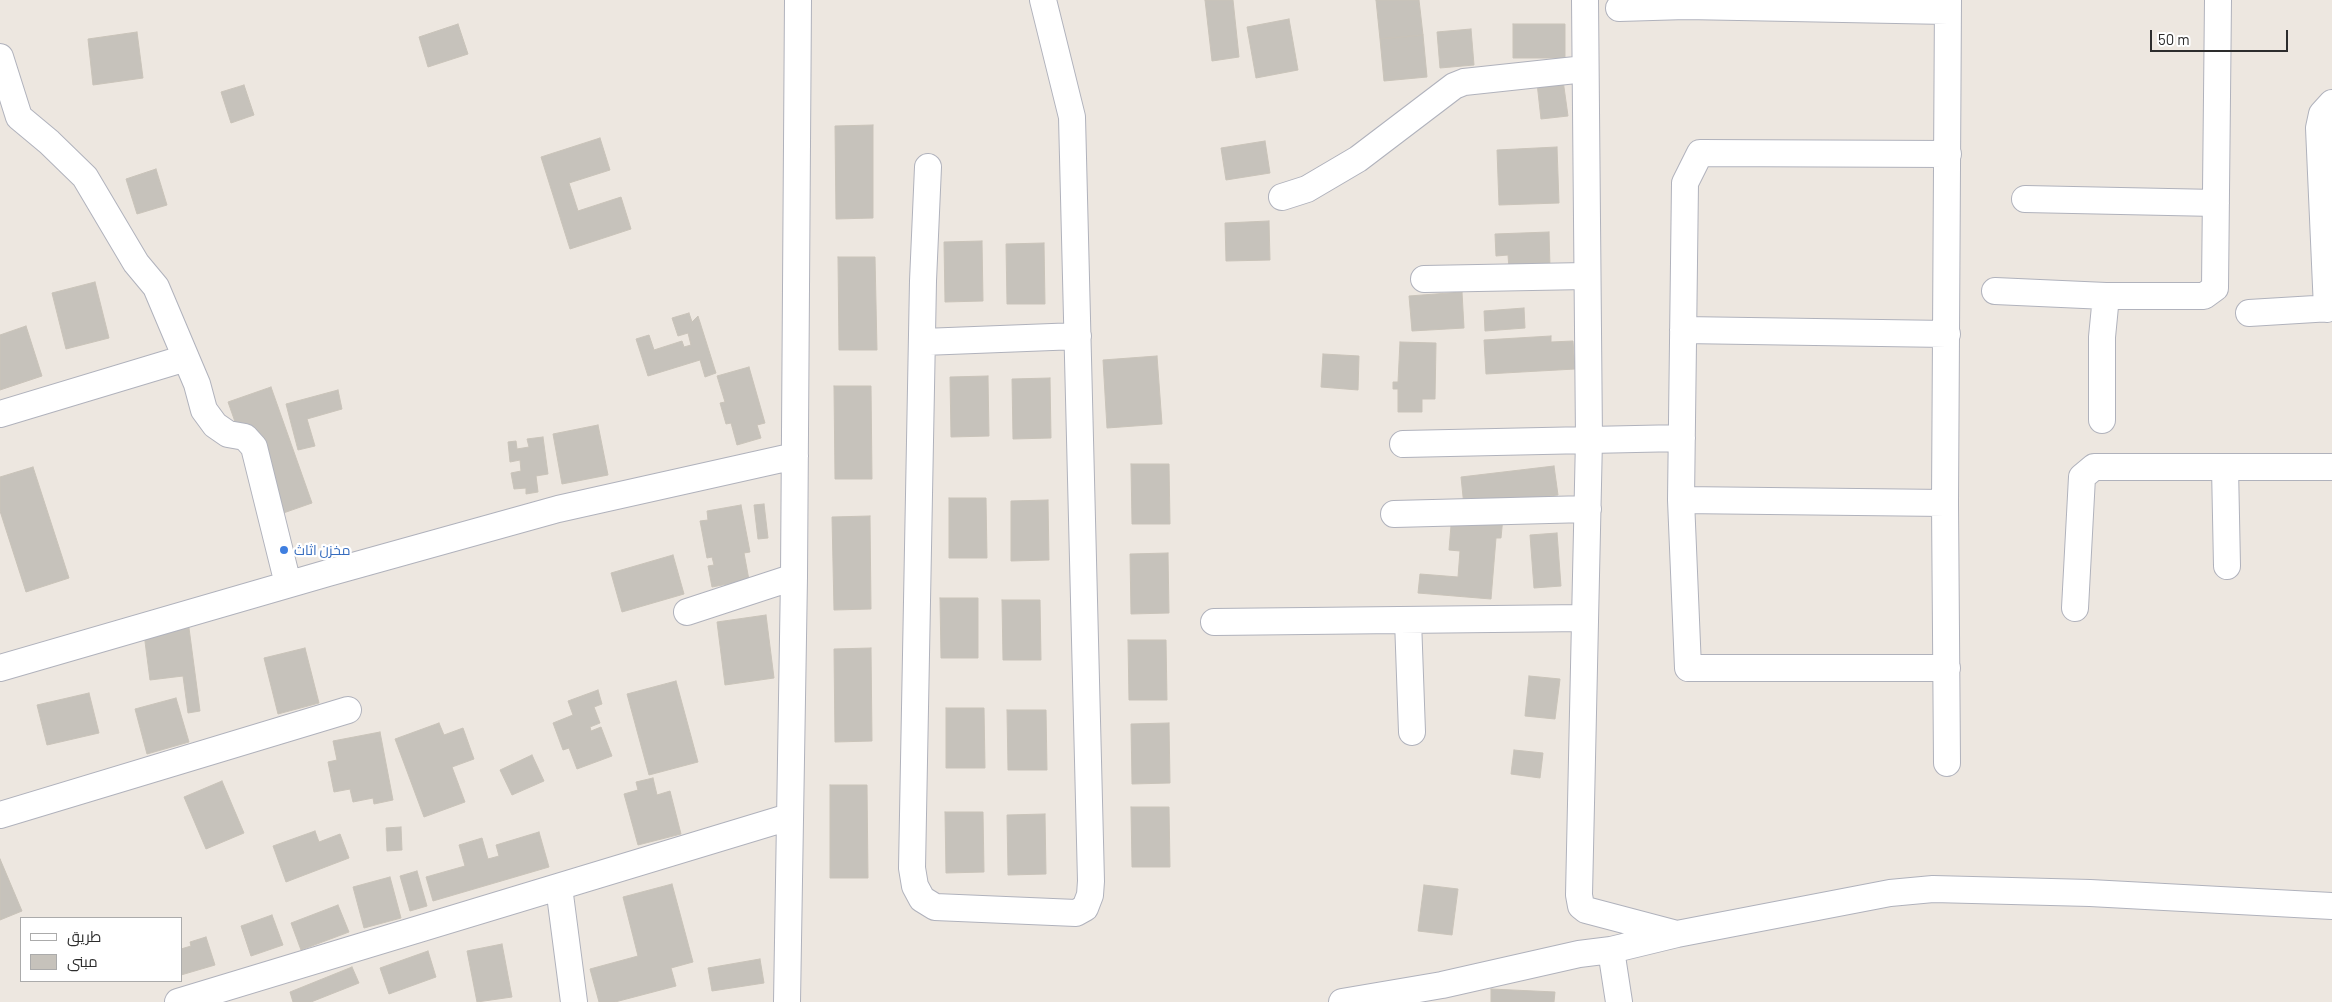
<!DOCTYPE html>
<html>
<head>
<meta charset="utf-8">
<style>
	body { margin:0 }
	#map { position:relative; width:2332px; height:1002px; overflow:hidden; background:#ede7e0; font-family:Barlow,Cairo,sans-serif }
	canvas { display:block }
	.legend { position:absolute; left:20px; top:917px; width:162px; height:65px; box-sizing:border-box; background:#fff; border:1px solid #ababab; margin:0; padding:6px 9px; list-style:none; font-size:15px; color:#2d2d2d }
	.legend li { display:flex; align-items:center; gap:10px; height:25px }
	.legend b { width:25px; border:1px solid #ababab }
	.scale { position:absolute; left:2150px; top:30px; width:138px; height:22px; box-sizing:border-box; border:2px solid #2d2d2d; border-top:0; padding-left:6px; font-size:15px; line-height:18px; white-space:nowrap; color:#2d2d2d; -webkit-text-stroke:4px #fff; paint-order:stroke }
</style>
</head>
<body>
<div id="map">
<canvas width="2332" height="1002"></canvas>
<ul class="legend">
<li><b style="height:6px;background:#fff"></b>طريق</li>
<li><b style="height:14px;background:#c6c2bb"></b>مبنى</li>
</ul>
<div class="scale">50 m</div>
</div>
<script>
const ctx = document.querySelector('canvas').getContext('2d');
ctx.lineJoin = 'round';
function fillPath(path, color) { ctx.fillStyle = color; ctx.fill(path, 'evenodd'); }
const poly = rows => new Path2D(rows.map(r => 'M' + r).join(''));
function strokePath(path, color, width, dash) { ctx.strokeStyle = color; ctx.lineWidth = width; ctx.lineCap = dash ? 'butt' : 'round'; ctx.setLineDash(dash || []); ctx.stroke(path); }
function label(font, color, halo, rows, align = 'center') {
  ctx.font = font + ' Barlow,Cairo,sans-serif'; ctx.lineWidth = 4.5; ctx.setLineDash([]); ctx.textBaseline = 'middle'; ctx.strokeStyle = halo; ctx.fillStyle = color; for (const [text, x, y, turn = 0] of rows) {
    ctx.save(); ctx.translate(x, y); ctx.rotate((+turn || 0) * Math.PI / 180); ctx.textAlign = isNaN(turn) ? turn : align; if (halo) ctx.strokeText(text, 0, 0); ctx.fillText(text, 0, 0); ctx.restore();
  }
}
const building = poly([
	[1205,0,1233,0,1239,57,1212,61,1205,0],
	[1376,0,1419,0,1423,35,1380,39,1376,0],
	[1289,19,1298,70,1256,78,1247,27,1289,19],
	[458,24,468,54,428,67,419,37,458,24],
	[1513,24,1565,24,1565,58,1513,58,1513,24],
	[1471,29,1474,65,1440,68,1437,32,1471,29],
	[137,32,143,78,93,85,88,39,137,32],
	[1423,35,1427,77,1384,81,1380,39,1423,35],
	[1563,80,1568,116,1541,119,1537,83,1563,80],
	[244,85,254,115,231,123,221,92,244,85],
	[873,125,873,218,836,219,835,126,873,125],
	[600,138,610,170,569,183,578,211,621,197,631,229,570,249,541,157,600,138],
	[1265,141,1270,173,1226,180,1221,148,1265,141],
	[1557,147,1559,203,1499,205,1497,150,1557,147],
	[156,169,167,205,137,214,126,179,156,169],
	[1269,221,1270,260,1226,261,1225,223,1269,221],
	[1549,232,1550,267,1509,269,1508,255,1496,256,1495,234,1549,232],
	[982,241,983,301,945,302,944,242,982,241],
	[1044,243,1045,304,1007,304,1006,244,1044,243],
	[838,257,875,257,877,350,839,350,838,257],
	[95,282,109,338,66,349,52,293,95,282],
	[1462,292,1464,328,1412,331,1409,296,1462,292],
	[1524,308,1525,328,1485,331,1484,311,1524,308],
	[689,313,692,322,698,316,716,373,705,377,700,360,648,376,636,339,649,335,654,350,682,341,684,347,691,345,688,333,678,336,672,318,689,313],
	[26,326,42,376,0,390,0,335,26,326],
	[1551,336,1551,342,1573,341,1575,369,1486,374,1484,340,1551,336],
	[1400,342,1436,343,1435,399,1422,399,1422,412,1398,412,1398,389,1393,389,1393,382,1398,382,1400,342],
	[1323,354,1359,356,1358,390,1321,387,1323,354],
	[1157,356,1162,424,1107,428,1103,360,1157,356],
	[749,367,765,423,757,425,761,438,737,445,731,423,726,424,720,403,725,402,717,376,749,367],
	[988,376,989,436,951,437,950,377,988,376],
	[1050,378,1051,438,1013,439,1012,379,1050,378],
	[834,386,871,386,872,479,835,479,834,386],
	[271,387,312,503,269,518,228,402,271,387],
	[338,390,342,409,307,419,315,446,298,450,286,404,338,390],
	[598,425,608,475,562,484,553,434,598,425],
	[543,437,548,474,536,476,538,492,526,494,526,488,514,489,511,473,521,471,520,460,510,462,508,442,516,441,517,449,529,447,527,439,543,437],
	[1131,464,1169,464,1170,524,1132,524,1131,464],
	[1554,466,1558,495,1464,506,1461,477,1554,466],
	[33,467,69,578,26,592,0,511,0,477,33,467],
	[949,498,986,498,987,558,949,558,949,498],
	[1048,500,1049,560,1011,561,1011,501,1048,500],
	[764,504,768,538,758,539,754,505,764,504],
	[741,505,750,552,744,553,749,580,712,587,708,566,714,565,712,557,707,558,700,521,708,520,707,511,741,505],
	[1452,513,1503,517,1501,538,1496,538,1491,599,1418,593,1420,574,1458,577,1460,551,1449,550,1452,513],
	[870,516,871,609,834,610,832,517,870,516],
	[1557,533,1561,586,1534,588,1530,535,1557,533],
	[1168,553,1169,613,1131,614,1130,554,1168,553],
	[673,555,684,594,622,612,611,573,673,555],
	[940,598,978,598,978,658,941,658,940,598],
	[1002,600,1040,600,1041,660,1003,660,1002,600],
	[766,615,774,678,725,685,717,622,766,615],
	[189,628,200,711,188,713,183,676,150,680,144,634,189,628],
	[1128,640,1166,640,1167,700,1129,700,1128,640],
	[305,648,319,703,278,714,264,658,305,648],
	[871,648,872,741,835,742,834,649,871,648],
	[1529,676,1560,679,1555,719,1525,716,1529,676],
	[676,681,698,762,649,775,627,694,676,681],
	[598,690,602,704,594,707,600,723,590,727,591,731,601,727,612,756,577,769,569,748,563,750,553,723,573,715,568,701,598,690],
	[89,693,99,733,47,745,37,705,89,693],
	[176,698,189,742,147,754,135,709,176,698],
	[946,708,984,708,985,768,946,768,946,708],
	[1007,710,1046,710,1047,770,1008,770,1007,710],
	[439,723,444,735,463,728,474,759,452,767,465,802,424,817,395,739,439,723],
	[1169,723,1170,783,1132,784,1131,724,1169,723],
	[380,732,393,800,374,804,373,798,353,802,350,789,334,792,328,762,337,760,333,741,380,732],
	[1514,750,1543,753,1540,778,1511,774,1514,750],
	[532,755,544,781,512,795,500,770,532,755],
	[653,778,657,795,670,791,681,834,638,845,624,794,638,790,636,782,653,778],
	[222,781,244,833,206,849,184,797,222,781],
	[830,785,867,785,868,878,830,878,830,785],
	[1131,807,1169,807,1170,867,1132,867,1131,807],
	[945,812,983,812,984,872,946,873,945,812],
	[1045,814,1046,874,1008,875,1007,815,1045,814],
	[401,827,402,850,387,851,386,828,401,827],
	[315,831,319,842,340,834,349,858,286,882,273,846,315,831],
	[539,832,549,867,433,901,426,877,465,866,459,845,482,838,488,859,499,856,496,845,539,832],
	[0,859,22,911,0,920,0,859],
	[417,871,427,906,410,911,400,876,417,871],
	[390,877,401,918,364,928,353,887,390,877],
	[672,884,693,962,671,968,676,986,615,1002,599,1002,590,969,638,956,623,897,672,884],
	[1424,885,1458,889,1452,935,1418,931,1424,885],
	[338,905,349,932,301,950,291,923,338,905],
	[272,915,283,945,251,956,241,926,272,915],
	[206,937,215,965,181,975,181,949,191,946,190,942,206,937],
	[502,944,512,997,477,1002,467,951,502,944],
	[428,951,436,977,389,994,380,968,428,951],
	[760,959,764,983,712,991,708,968,760,959],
	[352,967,359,983,311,1002,293,1002,290,992,352,967],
	[1491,989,1555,992,1554,1002,1491,1002,1491,989]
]);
const minor = poly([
	[1585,0,1589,439,1579,895,1581,906,1586,910,1677,934],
	[1686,0,1686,6,1948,11],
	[1619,8,1686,6],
	[0,57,19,117,49,142,85,177,136,263,156,287,197,384,204,410,215,425,228,434,245,437,254,447,288,584],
	[928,167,923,281,912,868,915,886,922,899,935,907,1076,913,1085,908,1090,895,1091,881,1072,117,1043,0],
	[1282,197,1307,189,1358,159,1454,86,1464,82,1585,69],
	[2025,199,2216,203],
	[1424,279,1586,276],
	[1995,291,2106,296,2204,296,2215,288,2218,0],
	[2327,309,2319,128,2322,114,2332,103],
	[2249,313,2332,308],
	[1683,330,1947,334],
	[923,342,1078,336],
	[0,414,186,358],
	[2102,420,2102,337,2106,296],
	[1403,444,1682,438],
	[2225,467,2227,566],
	[1681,500,1685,183,1700,153,1948,154],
	[1945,503,1681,500,1688,668,1947,668],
	[1394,514,1588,509],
	[2075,608,2082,477,2094,467,2332,467],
	[687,612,794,577],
	[1408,620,1412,732],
	[1214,622,1585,618],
	[0,668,328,573,558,509,795,456],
	[1947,763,1945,503,1948,0],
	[0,815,348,710],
	[559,887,574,1002],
	[1611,950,1619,1002],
	[178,1002,789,817],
	[787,1002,794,577,798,0],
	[1342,1002,1442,985,1579,954,1611,950,1677,934,1890,893,1933,889,2090,893,2332,906]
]);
const markers = [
	[284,550,5,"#3f7fe0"]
];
const shopNames = [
	["مخزن اثاث",294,550]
];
fillPath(building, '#c6c2bb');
strokePath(building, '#c9c3b9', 1);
strokePath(minor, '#b0b2bc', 28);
strokePath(minor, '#fff', 26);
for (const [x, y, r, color] of markers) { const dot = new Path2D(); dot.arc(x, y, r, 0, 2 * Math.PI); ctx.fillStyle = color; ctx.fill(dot); strokePath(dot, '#fff', 2); }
label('14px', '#366cbe', '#fff', shopNames, 'left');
</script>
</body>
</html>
